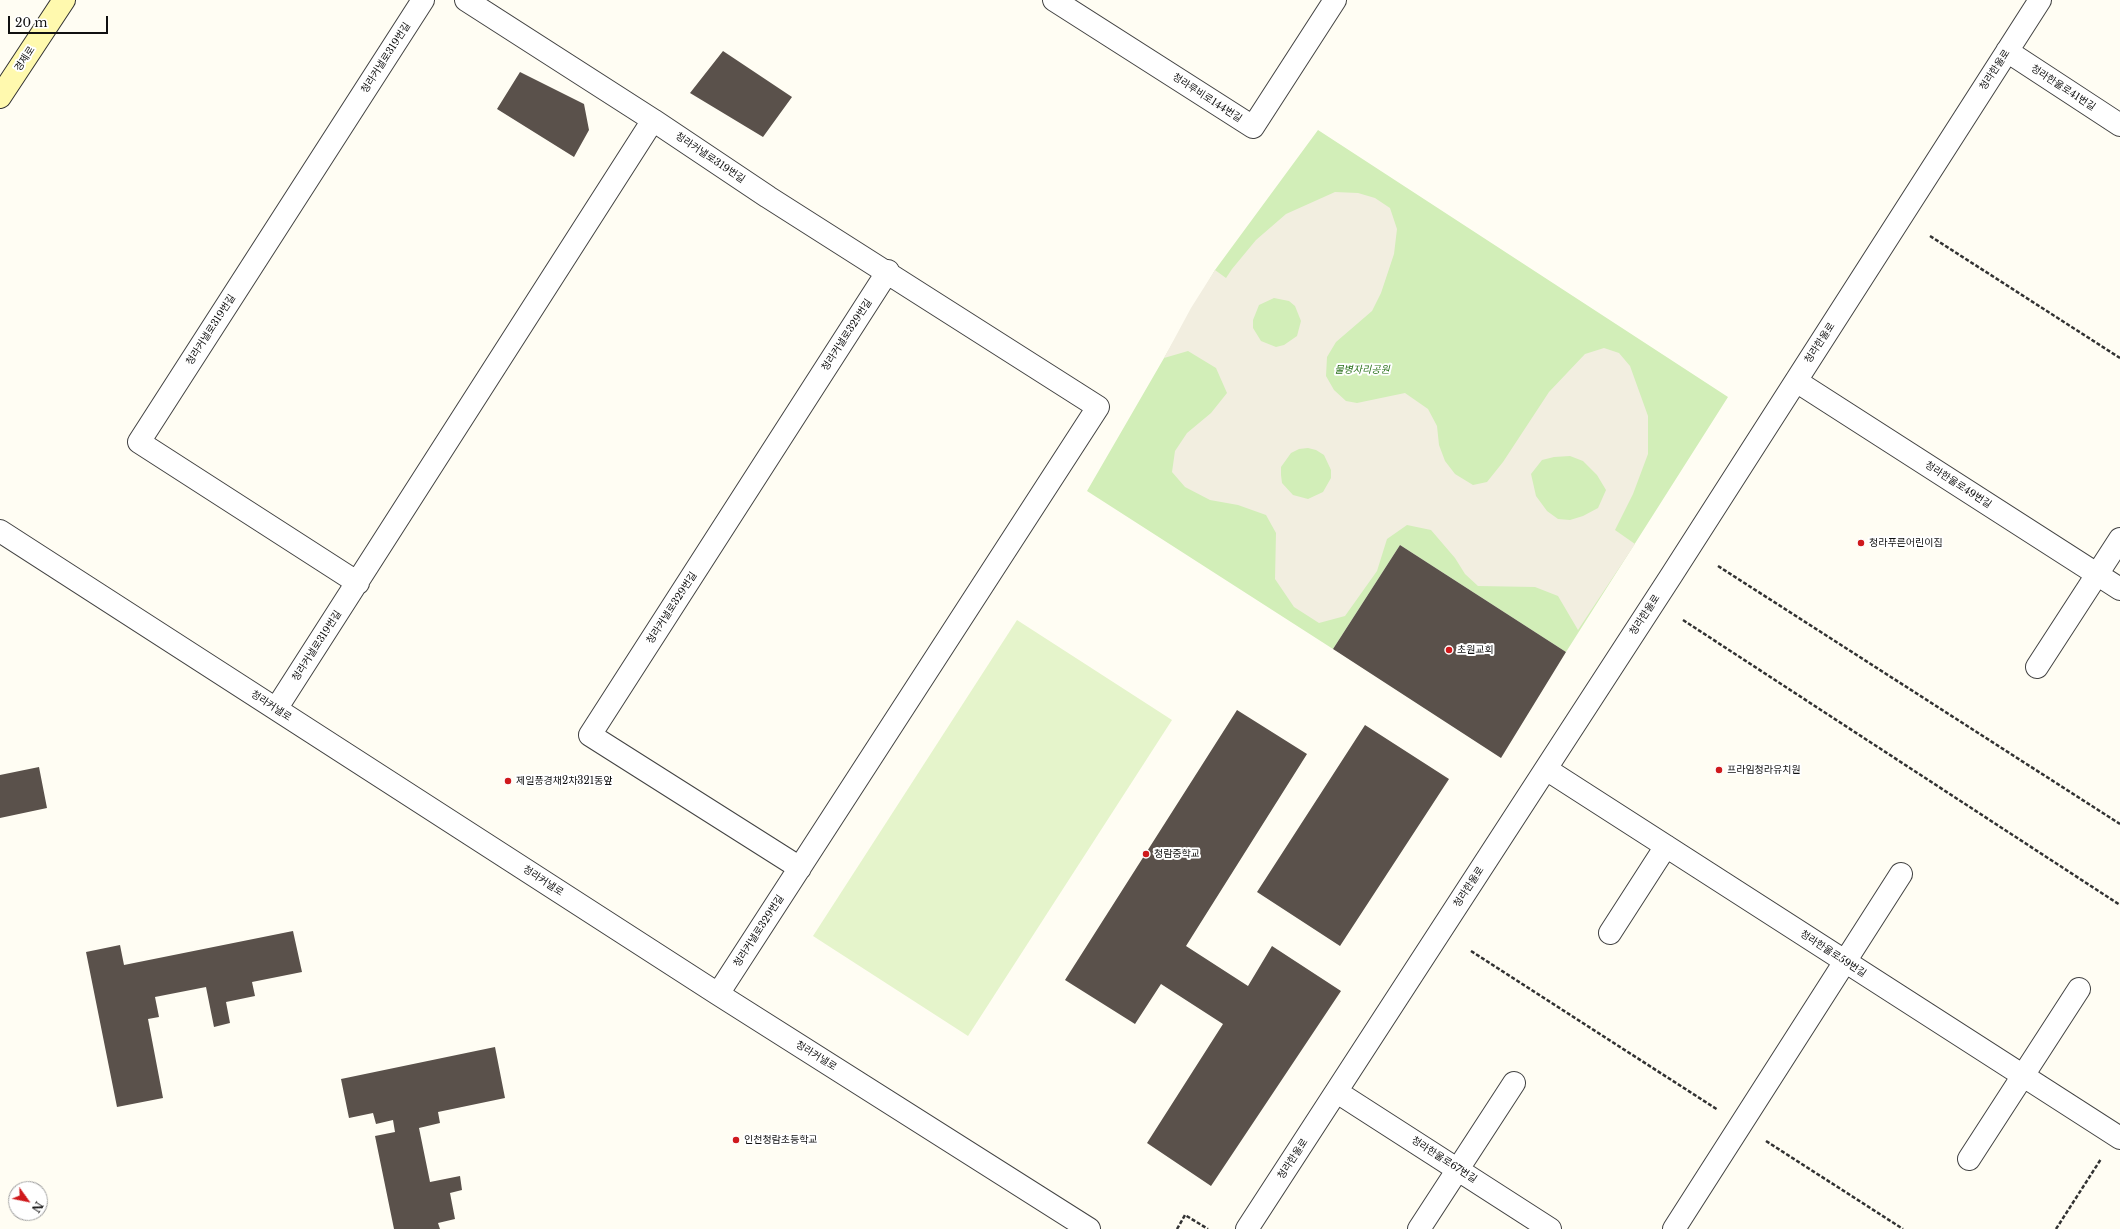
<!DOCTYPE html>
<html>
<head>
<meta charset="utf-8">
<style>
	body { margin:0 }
	#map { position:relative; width:2120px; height:1229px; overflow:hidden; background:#fffdf3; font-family:"Libre Baskerville",serif }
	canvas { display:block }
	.north { position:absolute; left:8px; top:1181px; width:40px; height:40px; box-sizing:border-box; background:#fff; border:1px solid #9f9f9f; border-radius:50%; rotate:123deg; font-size:11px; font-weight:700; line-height:16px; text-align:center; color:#101010 }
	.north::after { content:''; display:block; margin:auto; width:14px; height:18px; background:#cf191c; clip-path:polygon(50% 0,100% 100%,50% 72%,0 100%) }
	.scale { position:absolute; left:8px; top:16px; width:100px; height:18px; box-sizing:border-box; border:2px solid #101010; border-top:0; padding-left:5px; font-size:12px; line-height:14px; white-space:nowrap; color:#101010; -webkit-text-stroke:3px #fff; paint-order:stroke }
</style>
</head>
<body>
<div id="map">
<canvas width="2120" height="1229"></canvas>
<div class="north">N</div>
<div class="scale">20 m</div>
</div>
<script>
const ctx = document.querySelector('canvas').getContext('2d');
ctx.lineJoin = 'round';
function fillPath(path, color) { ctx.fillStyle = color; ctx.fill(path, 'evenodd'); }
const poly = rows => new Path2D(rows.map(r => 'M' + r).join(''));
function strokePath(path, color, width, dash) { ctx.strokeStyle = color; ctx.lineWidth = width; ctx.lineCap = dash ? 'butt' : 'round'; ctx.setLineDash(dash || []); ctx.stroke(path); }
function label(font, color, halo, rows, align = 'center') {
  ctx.font = font + ' "Libre Baskerville","Noto Sans KR",serif'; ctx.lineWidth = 4; ctx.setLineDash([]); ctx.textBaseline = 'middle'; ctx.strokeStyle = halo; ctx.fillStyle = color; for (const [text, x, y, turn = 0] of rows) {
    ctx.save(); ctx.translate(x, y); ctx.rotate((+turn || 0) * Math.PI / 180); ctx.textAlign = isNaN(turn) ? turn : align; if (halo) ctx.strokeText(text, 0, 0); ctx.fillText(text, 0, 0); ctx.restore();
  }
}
const green = poly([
	[1318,130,1728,397,1566,652,1400,545,1333,649,1087,491,1215,270]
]);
const pitch = poly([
	[1017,620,1172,720,968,1036,813,936]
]);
const plaza = poly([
	[1335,192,1358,193,1375,198,1390,208,1397,229,1394,254,1381,293,1372,311,1336,342,1327,357,1326,376,1334,390,1346,401,1357,403,1405,393,1428,409,1437,426,1439,445,1445,461,1455,474,1473,485,1487,482,1503,462,1549,392,1585,354,1604,348,1619,353,1630,366,1648,416,1648,454,1633,494,1615,530,1635,544,1578,630,1558,596,1535,587,1478,586,1465,574,1455,558,1431,530,1407,525,1387,539,1377,571,1345,616,1319,623,1294,607,1275,579,1276,533,1266,515,1238,505,1210,500,1185,487,1172,472,1175,451,1187,433,1211,413,1227,393,1216,368,1188,351,1164,358,1191,308,1215,270,1226,278,1232,269,1256,240,1286,214],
	[1274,298,1289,301,1295,306,1301,321,1297,336,1284,345,1276,347,1261,341,1253,328,1253,320,1259,305],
	[1308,448,1316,450,1324,455,1331,470,1331,478,1323,492,1308,499,1293,495,1282,483,1281,475,1281,467,1291,453,1299,449],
	[1570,456,1583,461,1597,475,1606,490,1598,508,1583,516,1570,520,1558,519,1547,511,1536,496,1531,474,1542,460,1554,457]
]);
const building = poly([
	[723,51,792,97,763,137,690,93],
	[520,72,584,104,589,130,574,157,497,109],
	[1400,545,1566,652,1501,758,1333,649],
	[1237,710,1307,754,1186,946,1248,986,1272,946,1341,991,1211,1186,1147,1143,1223,1024,1161,984,1135,1024,1065,980],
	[1365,725,1449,779,1340,946,1257,892],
	[39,767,47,808,0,818,0,775],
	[293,931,302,972,252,982,255,996,226,1002,230,1023,214,1027,206,987,155,997,159,1017,148,1019,163,1098,117,1107,86,952,120,945,124,965],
	[495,1047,505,1098,438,1112,440,1123,419,1128,430,1182,460,1176,462,1190,450,1193,455,1219,438,1223,440,1229,394,1229,375,1136,395,1132,393,1120,376,1124,373,1113,349,1118,341,1079]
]);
const path = poly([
	[1930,236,2120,358],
	[1718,566,2120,824],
	[1683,620,2120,905],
	[1471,951,1718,1110],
	[1766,1141,1903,1229],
	[1177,1229,1185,1215,1208,1229],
	[2056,1229,2101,1159]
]);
const minor = poly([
	[466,0,653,120],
	[1054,0,1253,127,1335,0],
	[2007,51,2120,125],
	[1796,381,2120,589],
	[0,531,718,994,1089,1229],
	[358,583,139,442,423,0],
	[2037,667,2120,539],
	[276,709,653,120,768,197,1098,407,718,994],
	[1546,769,2120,1138],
	[800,868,590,735,888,271],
	[1610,933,1666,846],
	[1337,1092,1550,1229],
	[1969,1159,2079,989],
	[1247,1229,1671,576,2040,0],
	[1419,1229,1514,1083],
	[1674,1229,1901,874]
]);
const secondary = poly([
	[0,97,64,0]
]);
const markers = [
	[1861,543,4,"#cf191c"],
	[1449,650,4,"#cf191c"],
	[1719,770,4,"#cf191c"],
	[508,781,4,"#cf191c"],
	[1146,854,4,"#cf191c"],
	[736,1140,4,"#cf191c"]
];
const streetNames = [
	["청라커낼로319번길",386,58,-57],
	["경제로",25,59,-57],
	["청라한울로",1995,70,-57],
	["청라한울로41번길",2063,88,33],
	["청라루비로144번길",1207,98,33],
	["청라커낼로319번길",710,158,34],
	["청라커낼로319번길",211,330,-57],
	["청라커낼로329번길",847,335,-57],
	["청라한울로",1820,343,-57],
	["청라한울로49번길",1958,485,33],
	["청라커낼로329번길",672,608,-57],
	["청라한울로",1645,615,-57],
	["청라커낼로319번길",317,646,-57],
	["청라커낼로",271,706,33],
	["청라커낼로",543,881,33],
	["청라한울로",1469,887,-57],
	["청라커낼로329번길",759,931,-57],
	["청라한울로59번길",1833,954,33],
	["청라커낼로",816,1056,32],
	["청라한울로",1293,1159,-57],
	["청라한울로67번길",1444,1160,33]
];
const parkNames = [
	["물병자리공원",1362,370]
];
const poiNames = [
	["청라푸른어린이집",1869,543],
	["초원교회",1457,650],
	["프라임청라유치원",1727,770],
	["제일풍경채2차321동앞",516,781],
	["청람중학교",1154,854],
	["인천청람초등학교",744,1140]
];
fillPath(green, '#d2eeb8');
fillPath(pitch, '#e5f4cb');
fillPath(plaza, '#f2eee0');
fillPath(building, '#5a514b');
strokePath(minor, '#434343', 24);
strokePath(secondary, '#323232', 24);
strokePath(path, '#323232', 2.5, [4, 2]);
strokePath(minor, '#fff', 22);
strokePath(secondary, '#fff9ae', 22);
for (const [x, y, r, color] of markers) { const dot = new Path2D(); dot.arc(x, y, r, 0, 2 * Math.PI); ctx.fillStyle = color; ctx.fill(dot); strokePath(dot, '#fff', 1.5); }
label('10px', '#101010', '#fff', streetNames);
label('italic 10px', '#287019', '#fff', parkNames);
label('10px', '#101010', '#fff', poiNames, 'left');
</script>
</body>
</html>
